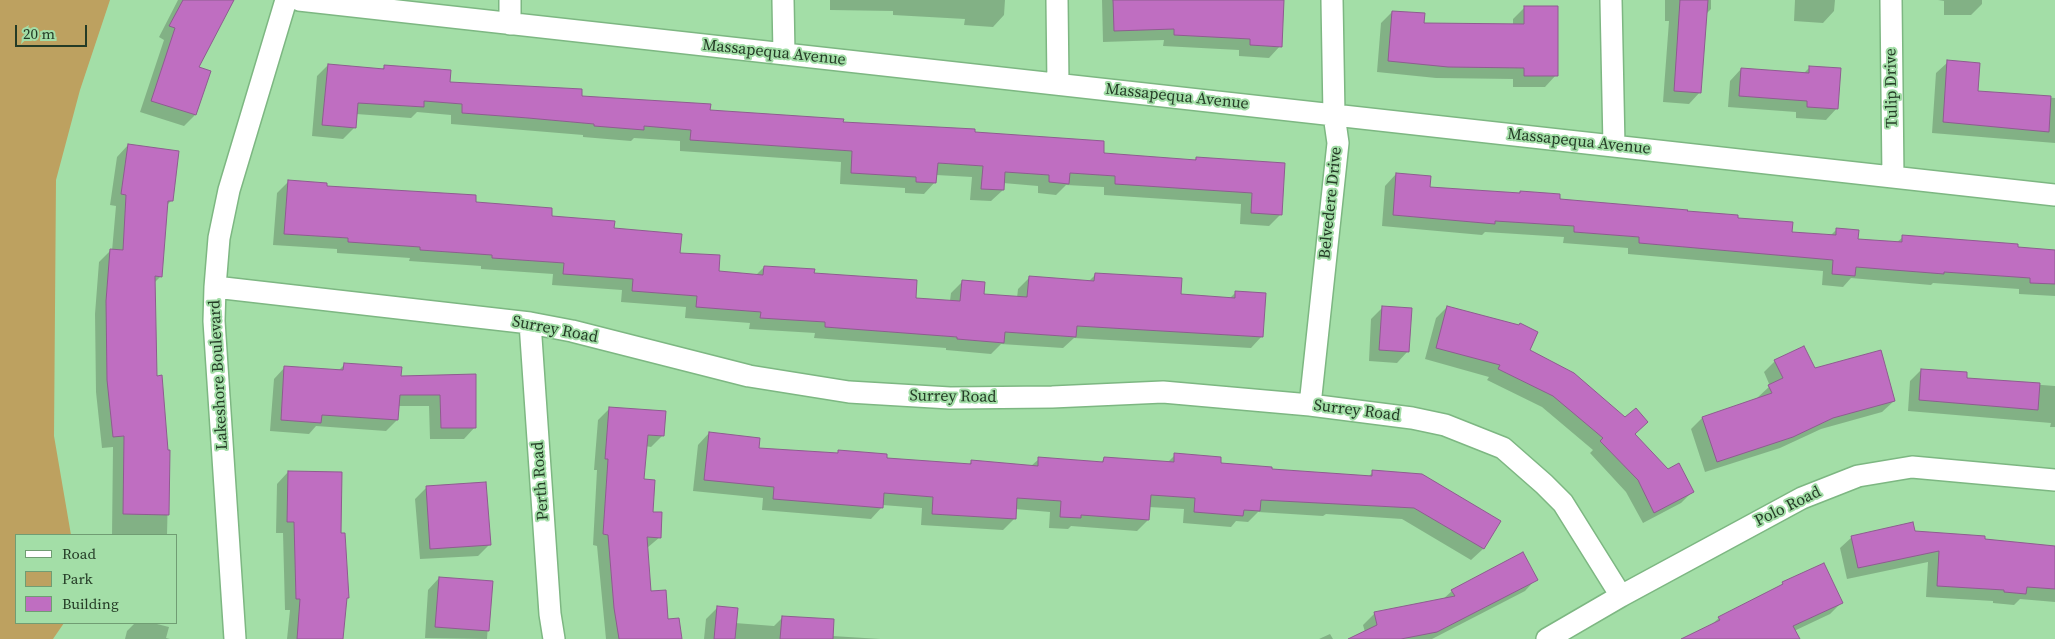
<!DOCTYPE html>
<html>
<head>
<meta charset="utf-8">
<style>
	body { margin:0 }
	#map { position:relative; width:2055px; height:639px; overflow:hidden; background:#a3dea7; font-family:"Source Serif 4",serif }
	canvas { display:block }
	.legend { position:absolute; left:15px; top:534px; width:162px; height:90px; box-sizing:border-box; background:#a3dea7; border:1px solid #709d73; margin:0; padding:6px 9px; list-style:none; font-size:15px; color:#243b26 }
	.legend li { display:flex; align-items:center; gap:10px; height:25px }
	.legend b { width:25px; border:1px solid #709d73 }
	.scale { position:absolute; left:15px; top:25px; width:72px; height:22px; box-sizing:border-box; border:2px solid #243b26; border-top:0; padding-left:6px; font-size:15px; line-height:18px; white-space:nowrap; color:#243b26; -webkit-text-stroke:4px #a3dea7; paint-order:stroke }
</style>
</head>
<body>
<div id="map">
<canvas width="2055" height="639"></canvas>
<ul class="legend">
<li><b style="height:6px;background:#fff"></b>Road</li>
<li><b style="height:14px;background:#bda160"></b>Park</li>
<li><b style="height:14px;background:#bf6ec1"></b>Building</li>
</ul>
<div class="scale">20 m</div>
</div>
<script>
const ctx = document.querySelector('canvas').getContext('2d');
ctx.lineJoin = 'round';
function fillPath(path, color) { ctx.fillStyle = color; ctx.fill(path, 'evenodd'); }
const poly = rows => new Path2D(rows.map(r => 'M' + r).join(''));
function strokePath(path, color, width, dash) { ctx.strokeStyle = color; ctx.lineWidth = width; ctx.lineCap = dash ? 'butt' : 'round'; ctx.setLineDash(dash || []); ctx.stroke(path); }
function label(font, color, halo, rows, align = 'center') {
  ctx.font = font + ' "Source Serif 4",serif'; ctx.lineWidth = 4; ctx.setLineDash([]); ctx.textBaseline = 'middle'; ctx.strokeStyle = halo; ctx.fillStyle = color; for (const [text, x, y, turn = 0] of rows) {
    ctx.save(); ctx.translate(x, y); ctx.rotate((+turn || 0) * Math.PI / 180); ctx.textAlign = isNaN(turn) ? turn : align; if (halo) ctx.strokeText(text, 0, 0); ctx.fillText(text, 0, 0); ctx.restore();
  }
}
const green = poly([
	[0,0,110,0,80,90,56,180,54,436,71,535,16,535,16,623,64,623,53,639,0,639]
]);
const shadow = poly([
	[178,0,230,0,197,68,195,115,184,126,140,112,164,40,159,37],
	[830,0,1005,0,1004,15,993,27,964,25,965,19,893,15,893,11,830,10],
	[1102,0,1283,0,1280,46,1269,58,1239,56,1239,50,1163,46,1164,40,1103,42],
	[1665,0,1711,0,1711,9,1706,14,1700,92,1689,104,1663,102,1669,21,1665,21],
	[1795,0,1835,0,1834,11,1823,23,1794,21],
	[1938,0,1982,0,1982,4,1971,15,1944,15,1944,1],
	[1525,7,1556,75,1545,87,1513,87,1513,79,1436,78,1377,72,1381,23,1392,12,1423,24,1513,25,1513,19],
	[1948,62,1976,92,2055,98,2055,143,1932,133,1936,73],
	[328,65,381,70,385,66,449,83,709,111,974,134,1102,154,1193,162,1196,158,1284,164,1281,214,1269,226,1240,224,1241,204,1104,195,1104,187,1066,185,1056,195,1038,193,1038,186,1003,183,1003,190,991,201,970,200,972,177,936,175,935,182,924,194,905,193,905,188,840,184,841,162,680,151,680,141,634,138,631,141,583,137,583,135,451,124,451,115,417,112,411,118,356,114,354,128,343,139,312,136,317,76],
	[1810,67,1837,108,1826,120,1796,118,1796,112,1728,107,1730,81,1741,69,1803,74],
	[128,145,171,201,166,206,161,276,154,283,156,377,166,451,169,451,167,535,112,535,113,447,102,448,96,392,95,314,99,262,110,251,112,251,116,206,110,205,117,157],
	[1396,174,1429,188,1518,194,1520,192,1559,201,1736,219,1791,233,1830,236,1837,229,1857,240,1896,243,1903,237,2055,252,2055,296,2019,294,2019,289,1933,283,1931,285,1851,278,1843,287,1822,285,1823,271,1628,254,1628,248,1563,243,1564,237,1485,232,1482,235,1382,226,1385,186],
	[288,182,474,204,613,229,679,254,717,273,756,275,764,267,813,274,915,299,950,301,951,293,962,282,982,295,1017,298,1018,289,1029,278,1088,282,1095,275,1180,295,1229,299,1236,292,1262,336,1251,348,1074,338,1063,348,1001,344,991,354,946,350,946,348,814,338,815,333,749,329,750,323,685,318,686,307,621,302,622,290,552,285,553,274,481,269,481,266,409,261,410,258,337,253,337,249,273,245,277,193],
	[1383,307,1408,351,1397,363,1369,361,1371,319],
	[1447,307,1528,351,1692,492,1681,503,1643,523,1626,492,1590,453,1593,450,1542,407,1487,380,1489,377,1425,359,1436,318],
	[1775,361,1814,369,1894,401,1882,412,1821,429,1780,448,1705,472,1691,429,1702,418,1758,399,1757,398,1770,386,1764,372],
	[344,365,400,377,474,376,475,427,464,439,430,439,429,406,398,406,397,420,386,431,316,426,309,434,270,431,274,379,285,367,338,371],
	[1921,370,1965,379,2055,386,2055,427,2050,427,2051,423,1908,411,1910,381],
	[609,409,663,435,651,447,645,446,643,480,660,537,647,548,650,592,667,621,681,639,606,639,597,546,593,545,597,470,594,470,598,420],
	[709,433,757,449,836,455,839,452,886,460,968,465,971,462,1031,466,1039,459,1100,463,1104,459,1167,463,1175,455,1220,464,1271,470,1368,477,1373,472,1499,521,1483,549,1471,560,1402,519,1326,514,1323,516,1258,512,1248,522,1236,521,1231,527,1183,523,1184,509,1149,507,1148,520,1137,531,1071,526,1068,529,1049,528,1050,512,1015,509,1015,518,1003,530,921,525,922,508,882,505,882,507,871,519,762,510,763,498,693,491,698,445],
	[288,472,340,534,348,597,345,600,342,639,287,639,290,610,285,610,283,533,276,533,277,484],
	[427,487,490,544,478,556,420,559,415,499],
	[1914,532,2055,547,2055,602,2020,599,2014,605,1993,603,1993,601,1926,597,1928,562,1847,579,1840,548,1852,537],
	[439,578,491,582,487,639,425,638,428,590],
	[1536,579,1525,591,1432,639,1351,639,1365,632,1363,625,1375,613,1442,600,1452,591],
	[1783,583,1841,603,1830,614,1794,631,1798,639,1684,639,1710,626,1719,618,1779,588],
	[717,608,735,623,774,626,783,617,832,636,881,639,704,639,706,619],
	[135,623,153,623,169,627,166,638,170,639,125,639,127,631],
	[1330,634,1333,639,1319,639]
]);
const building = poly([
	[183,0,234,0,199,67,211,71,196,115,151,101,175,28,169,26,183,0],
	[1113,0,1284,0,1282,47,1250,45,1250,39,1174,35,1174,29,1114,31,1113,0],
	[1680,0,1708,0,1701,93,1674,91,1680,0],
	[1524,6,1558,6,1558,76,1524,76,1524,68,1448,67,1388,61,1392,11,1425,13,1424,23,1524,24,1524,6],
	[1947,60,1980,63,1978,91,2051,96,2049,132,1943,122,1947,60],
	[328,64,384,69,384,65,451,70,450,82,582,89,582,96,711,104,710,110,844,119,843,122,975,129,975,132,1104,141,1104,153,1196,160,1196,157,1285,163,1282,215,1251,213,1252,193,1115,184,1115,176,1070,173,1069,184,1049,182,1049,175,1005,172,1004,190,981,189,983,166,938,163,936,183,916,182,916,177,851,173,852,151,690,140,691,130,644,126,644,130,594,126,594,124,528,118,462,113,462,104,424,101,424,107,358,103,356,128,322,125,328,64],
	[1809,66,1841,68,1838,109,1807,107,1807,101,1739,96,1741,68,1809,73,1809,66],
	[128,144,179,151,173,201,168,201,162,277,155,276,157,376,162,375,168,450,170,450,169,515,123,514,124,436,113,437,107,380,106,301,110,249,123,250,126,195,121,194,128,144],
	[1396,173,1431,176,1430,187,1520,193,1520,191,1560,194,1560,199,1688,210,1687,211,1738,215,1738,218,1793,222,1792,232,1836,235,1836,228,1859,230,1858,239,1902,242,1902,235,2018,244,2018,247,2055,250,2055,284,2030,283,2030,278,1944,272,1944,274,1856,267,1855,276,1832,274,1833,260,1639,243,1639,237,1574,232,1574,226,1495,221,1495,224,1393,215,1396,173],
	[288,180,327,183,327,186,476,195,476,202,552,208,552,216,615,221,614,228,682,234,680,253,720,255,719,271,763,275,764,266,815,269,814,273,917,280,916,298,960,301,962,280,985,282,984,294,1027,297,1029,276,1094,281,1095,273,1182,278,1181,294,1235,298,1235,291,1266,293,1263,337,1077,326,1076,337,1005,332,1004,343,957,339,957,337,825,327,825,322,760,318,761,312,696,307,697,296,632,291,633,279,563,274,564,263,492,258,492,255,420,250,420,247,348,242,348,238,284,234,288,180],
	[1382,306,1412,308,1409,352,1379,350,1382,306],
	[1447,306,1519,325,1520,323,1538,332,1530,350,1574,373,1625,417,1636,408,1648,422,1635,434,1668,469,1679,463,1694,492,1654,513,1638,480,1600,441,1603,438,1553,396,1498,369,1500,365,1436,348,1447,306],
	[1804,346,1815,368,1881,350,1895,401,1833,418,1793,437,1717,462,1702,417,1772,393,1768,385,1783,378,1774,360,1804,346],
	[344,363,402,367,401,376,476,374,476,428,441,428,440,395,400,395,398,420,322,415,321,423,281,420,284,366,343,370,344,363],
	[1921,369,1967,372,1967,378,2040,383,2038,410,1919,400,1921,369],
	[609,407,666,411,664,436,648,435,644,479,655,480,653,512,662,512,661,538,647,537,651,591,666,590,668,619,679,618,682,639,619,639,614,608,608,535,603,534,608,459,605,459,609,407],
	[709,432,760,438,759,448,838,453,838,450,887,454,887,458,971,464,971,460,1038,466,1038,457,1103,462,1104,457,1174,462,1174,453,1221,457,1221,463,1272,467,1272,469,1372,476,1372,470,1422,474,1501,521,1484,549,1414,508,1261,500,1260,511,1244,510,1243,516,1194,512,1195,498,1151,495,1149,520,1081,515,1081,518,1060,517,1061,501,1017,498,1016,519,932,514,933,497,884,493,883,508,773,499,774,487,704,480,709,432],
	[288,471,342,472,341,533,345,533,349,598,347,598,343,639,297,639,300,599,296,599,294,522,287,522,288,471],
	[486,482,491,545,430,549,426,486,486,482],
	[1913,522,1915,531,1985,536,1985,539,2055,546,2055,589,2027,587,2026,594,2004,592,2004,590,1937,586,1939,551,1858,568,1851,536,1913,522],
	[1523,552,1538,580,1437,632,1401,639,1348,639,1377,625,1374,612,1455,596,1451,590,1523,552],
	[1824,563,1843,603,1793,626,1800,639,1681,639,1720,620,1718,617,1783,584,1782,582,1824,563],
	[439,577,493,581,489,631,435,627,439,577],
	[717,606,738,608,735,639,714,639,717,606],
	[782,616,834,619,833,639,780,639,782,616]
]);
const street = poly([
	[299,0,2055,195],
	[510,0,510,24],
	[783,0,784,54],
	[1057,0,1058,84],
	[1611,0,1614,146],
	[1891,0,1893,177],
	[215,287,530,323,572,331,749,376,849,392,950,398,1052,397,1163,392,1310,405,1412,418,1445,425,1503,448,1544,484,1563,503,1621,596],
	[530,323,550,614,554,639],
	[1310,405,1338,143,1334,115,1332,0],
	[235,639,214,321,215,287,219,238,229,190,286,0],
	[1547,639,1621,596,1802,498,1858,476,1912,467,2055,480]
]);
const streetNames = [
	["Massapequa Avenue",774,53,6],
	["Tulip Drive",1892,88,-91],
	["Massapequa Avenue",1177,97,6],
	["Massapequa Avenue",1579,142,6],
	["Belvedere Drive",1331,203,-84],
	["Surrey Road",555,330,11],
	["Lakeshore Boulevard",219,375,-93],
	["Surrey Road",953,397,1],
	["Surrey Road",1357,411,7],
	["Perth Road",541,481,-94],
	["Polo Road",1788,507,-26]
];
fillPath(green, '#bda160');
fillPath(shadow, '#0003');
fillPath(building, '#bf6ec1');
strokePath(building, '#8e5c8f', 1);
strokePath(street, '#7db782', 24);
strokePath(street, '#fff', 21);
label('16px', '#243b26', '#a3dea7', streetNames);
</script>
</body>
</html>
